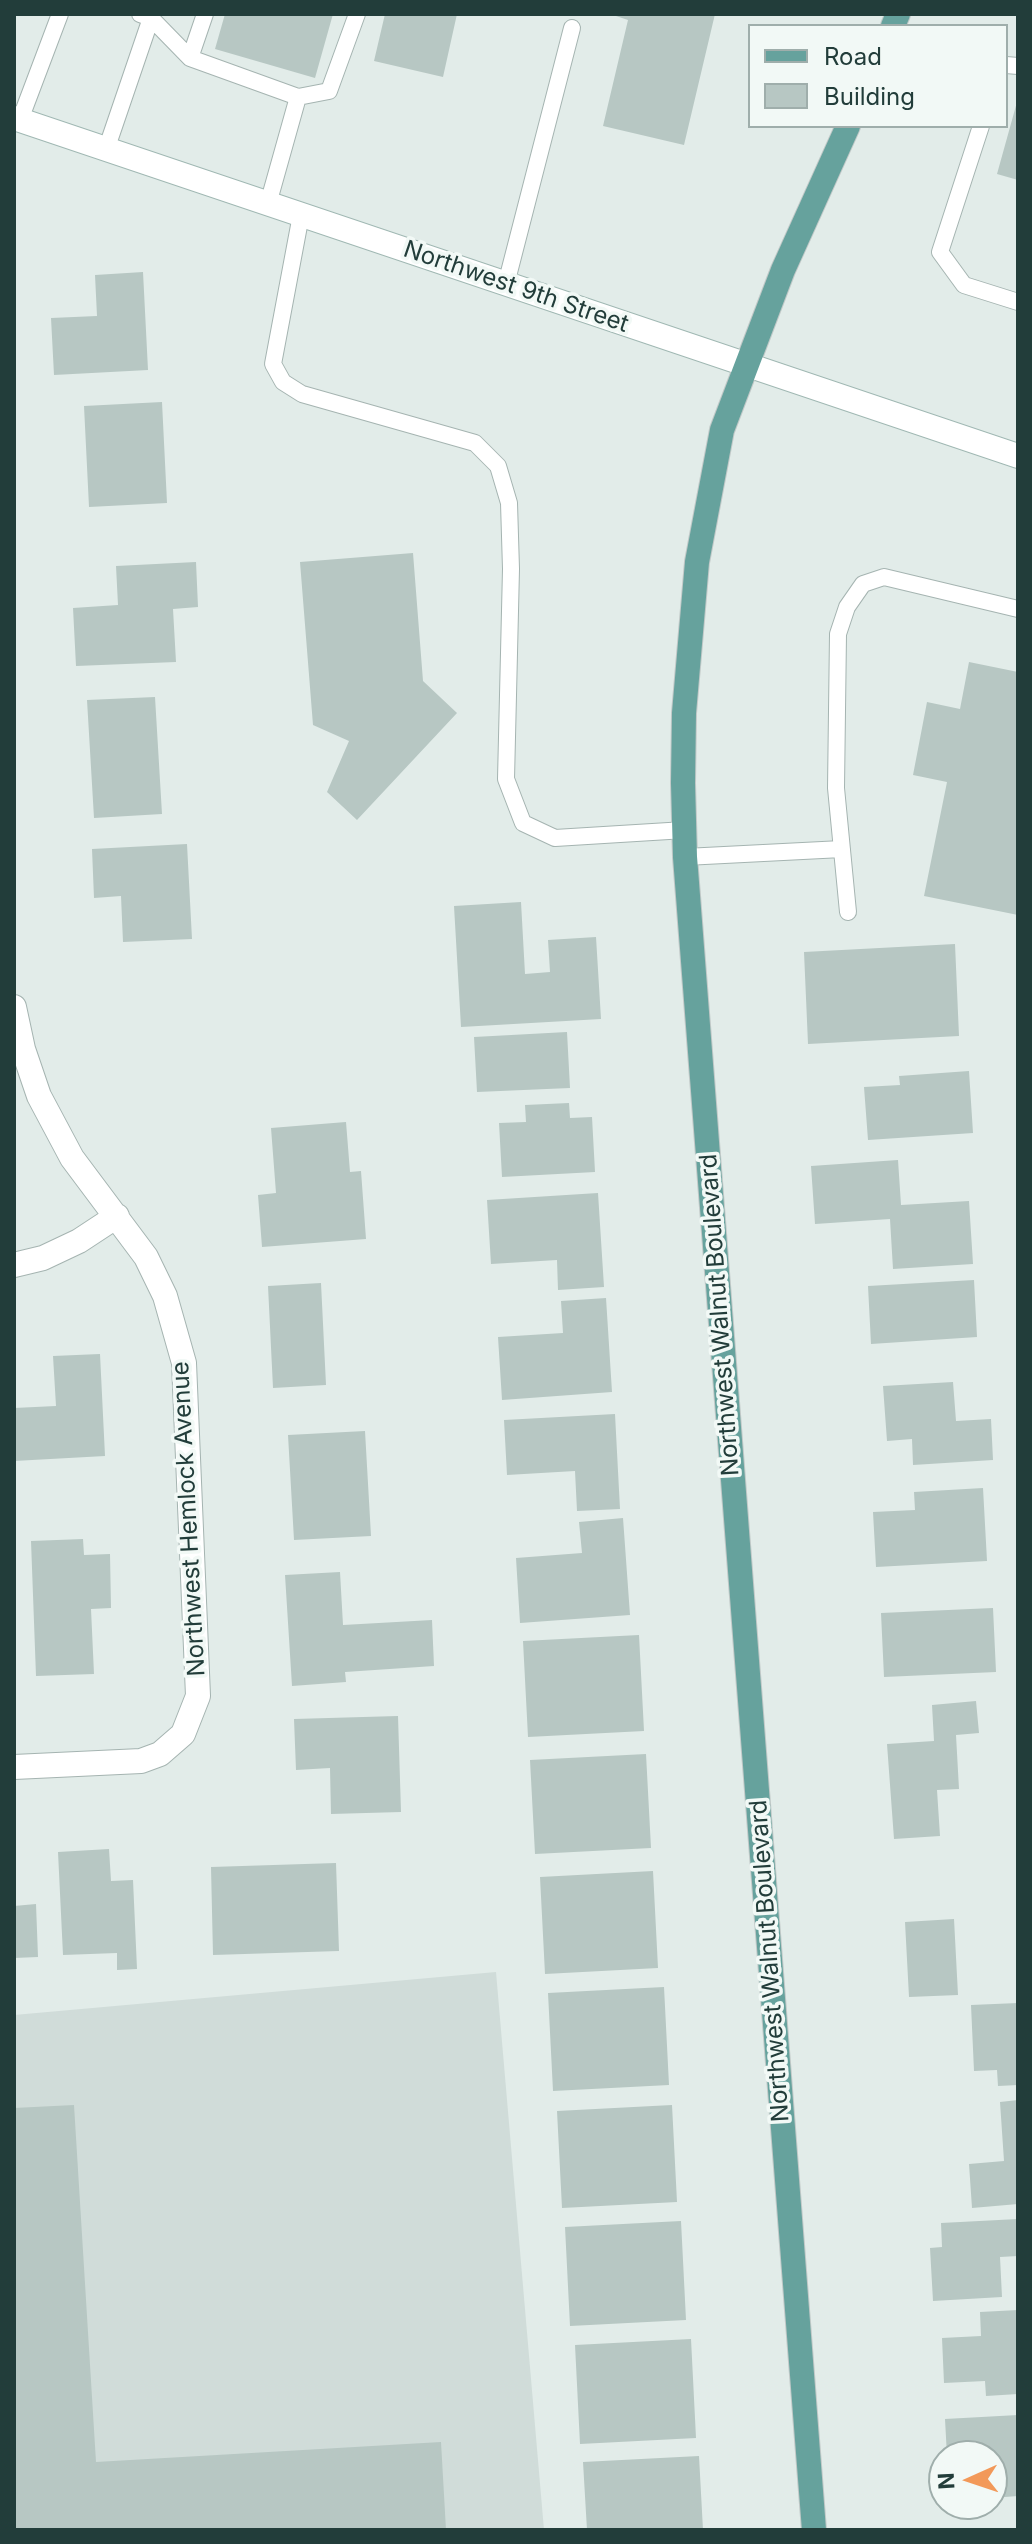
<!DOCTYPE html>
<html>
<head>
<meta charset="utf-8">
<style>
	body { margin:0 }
	#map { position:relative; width:1032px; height:2544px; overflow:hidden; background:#e2ece9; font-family:Inter,sans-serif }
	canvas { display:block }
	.frame { position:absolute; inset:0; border:16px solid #223d3a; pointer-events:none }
	.legend { position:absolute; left:748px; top:24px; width:260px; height:104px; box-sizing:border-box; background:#f2f9f6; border:2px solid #9faeab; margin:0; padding:10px 14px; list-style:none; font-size:24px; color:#223d3a }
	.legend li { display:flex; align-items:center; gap:16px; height:40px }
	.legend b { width:40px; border:2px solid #9faeab }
	.north { position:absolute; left:928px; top:2440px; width:80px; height:80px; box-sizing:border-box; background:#f2f9f6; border:2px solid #9faeab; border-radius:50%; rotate:267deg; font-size:22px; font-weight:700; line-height:32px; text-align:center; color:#223d3a }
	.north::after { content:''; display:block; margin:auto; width:28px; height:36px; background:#f29959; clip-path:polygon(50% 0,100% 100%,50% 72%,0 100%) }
</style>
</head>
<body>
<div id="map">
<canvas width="1032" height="2544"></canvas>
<div class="frame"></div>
<ul class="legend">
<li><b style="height:10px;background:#66a29d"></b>Road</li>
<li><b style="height:22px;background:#b7c7c3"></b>Building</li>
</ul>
<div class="north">N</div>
</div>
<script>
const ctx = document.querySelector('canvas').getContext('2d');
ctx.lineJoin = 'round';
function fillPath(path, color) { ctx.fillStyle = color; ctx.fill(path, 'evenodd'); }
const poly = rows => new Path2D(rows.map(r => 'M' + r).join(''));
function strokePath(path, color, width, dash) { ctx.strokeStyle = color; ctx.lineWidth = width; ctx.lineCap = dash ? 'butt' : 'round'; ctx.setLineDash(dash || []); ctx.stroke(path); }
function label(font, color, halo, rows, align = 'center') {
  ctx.font = font + ' Inter,sans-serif'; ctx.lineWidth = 7; ctx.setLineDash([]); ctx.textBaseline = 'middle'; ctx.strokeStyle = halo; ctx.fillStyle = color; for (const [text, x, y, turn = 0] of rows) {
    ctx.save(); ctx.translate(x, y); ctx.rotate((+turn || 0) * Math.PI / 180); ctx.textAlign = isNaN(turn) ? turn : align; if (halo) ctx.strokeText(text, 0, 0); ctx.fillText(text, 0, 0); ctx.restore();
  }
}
const built = poly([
	[496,1972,544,2530,14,2530,14,2015]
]);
const building = poly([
	[225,14,333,14,315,78,215,49],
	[385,14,457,14,443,77,374,61],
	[610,14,715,14,684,145,603,126,628,20],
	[1017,102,1018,102,1018,180,997,174],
	[143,272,148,370,54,375,51,318,97,316,95,275],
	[162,402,167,503,89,507,84,406],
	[413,553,423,681,457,713,357,820,327,792,349,741,313,725,300,562],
	[196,562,198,607,173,609,176,662,76,666,73,608,118,605,116,566],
	[969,662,1018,672,1018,915,924,896,947,782,913,775,927,702,960,709],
	[155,697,162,814,94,818,87,700],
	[187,844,192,939,123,942,121,896,94,898,92,849],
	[521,902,525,974,550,972,548,940,596,937,601,1019,461,1027,454,906],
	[955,944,959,1036,808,1044,804,952],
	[567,1032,570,1088,477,1092,474,1037],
	[969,1071,973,1133,868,1140,864,1087,900,1085,899,1076],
	[569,1103,570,1118,592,1117,595,1172,502,1177,499,1123,526,1122,525,1105],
	[346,1122,350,1172,361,1171,366,1239,262,1247,258,1195,276,1193,271,1128],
	[898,1160,901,1205,969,1201,973,1264,893,1269,890,1219,815,1224,811,1166],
	[598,1193,604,1287,558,1290,557,1260,491,1264,487,1200],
	[974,1280,977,1337,871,1344,868,1286],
	[321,1283,326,1385,273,1388,268,1286],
	[606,1298,612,1392,502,1400,498,1337,563,1333,561,1301],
	[100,1354,105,1456,14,1461,14,1408,56,1406,53,1356],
	[953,1382,956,1421,991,1419,993,1460,913,1465,912,1439,887,1441,883,1386],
	[615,1414,620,1509,577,1511,575,1471,507,1475,504,1420],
	[365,1431,371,1536,294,1540,288,1435],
	[983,1488,987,1561,876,1567,873,1512,915,1510,914,1492],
	[623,1518,630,1615,520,1623,516,1558,582,1553,579,1522],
	[83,1539,84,1555,110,1554,111,1608,91,1609,94,1674,36,1676,31,1541],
	[340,1572,343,1625,432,1620,434,1666,345,1672,346,1682,292,1686,285,1575],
	[993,1608,996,1672,884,1677,881,1613],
	[639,1635,644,1731,528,1737,523,1641],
	[976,1701,979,1733,956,1735,959,1789,937,1790,940,1836,894,1839,887,1744,934,1741,932,1705],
	[398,1716,401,1812,331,1814,330,1768,296,1770,294,1719],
	[646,1754,651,1848,535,1854,530,1760],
	[109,1849,111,1881,133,1880,137,1969,117,1970,117,1953,63,1955,58,1852],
	[336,1863,339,1951,213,1955,211,1867],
	[653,1871,658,1968,545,1974,540,1877],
	[36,1904,38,1957,14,1958,14,1906],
	[954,1919,958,1995,909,1997,905,1922],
	[664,1987,669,2085,553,2091,548,1993],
	[1018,2003,1018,2085,998,2086,997,2070,974,2071,971,2005],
	[1018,2100,1018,2204,972,2208,969,2164,1004,2161,1000,2102],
	[74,2105,96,2462,441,2442,446,2530,14,2530,14,2108],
	[672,2105,677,2202,562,2208,557,2111],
	[1018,2219,1018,2256,1000,2257,1002,2297,933,2301,930,2248,942,2247,941,2223],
	[681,2221,686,2320,570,2326,565,2227],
	[1018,2310,1018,2394,986,2396,985,2381,944,2383,942,2338,981,2336,980,2312],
	[691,2339,696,2438,580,2444,575,2345],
	[1018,2415,1018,2496,992,2498,992,2456,947,2456,945,2419],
	[699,2456,703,2530,587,2530,583,2462]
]);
const lane = poly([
	[140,14,151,18,190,58,298,97,268,204],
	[190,58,205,14],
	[1006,65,1018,66],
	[298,97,329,91,357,14],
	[20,120,60,14],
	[981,126,940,252,964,285,1018,302],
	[106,150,151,18],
	[301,215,273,364,283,382,302,394,475,443,498,466,509,503,511,569,506,779,523,823,555,838,685,830],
	[506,284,572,28],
	[685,857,842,849],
	[848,912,836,788,838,634,847,607,863,584,884,577,1018,609]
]);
const street = poly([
	[14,1007,23,1049,39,1096,72,1158,146,1257,165,1296,184,1363,198,1696,183,1734,160,1754,141,1761,14,1767],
	[14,1265,43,1258,79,1241,117,1216]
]);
const secondary = poly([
	[14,118,1018,456]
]);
const primary = poly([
	[893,26,898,14],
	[814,2530,685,857,683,783,684,713,697,562,722,430,783,270,848,126]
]);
const streetNames = [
	["Northwest 9th Street",516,287,19],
	["Northwest Walnut Boulevard",720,1315,-94],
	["Northwest Hemlock Avenue",189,1519,-93],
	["Northwest Walnut Boulevard",770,1961,-94]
];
fillPath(built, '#d0dcd9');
fillPath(building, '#b7c7c3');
strokePath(lane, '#a5b4b1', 18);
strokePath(street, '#a5b4b1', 26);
strokePath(secondary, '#a0b8b3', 26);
strokePath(primary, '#c1c9c8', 26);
strokePath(lane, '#fff', 16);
strokePath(street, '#fff', 24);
strokePath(secondary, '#fff', 24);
strokePath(primary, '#66a29d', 24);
label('24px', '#223d3a', '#f2f9f6', streetNames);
</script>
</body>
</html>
